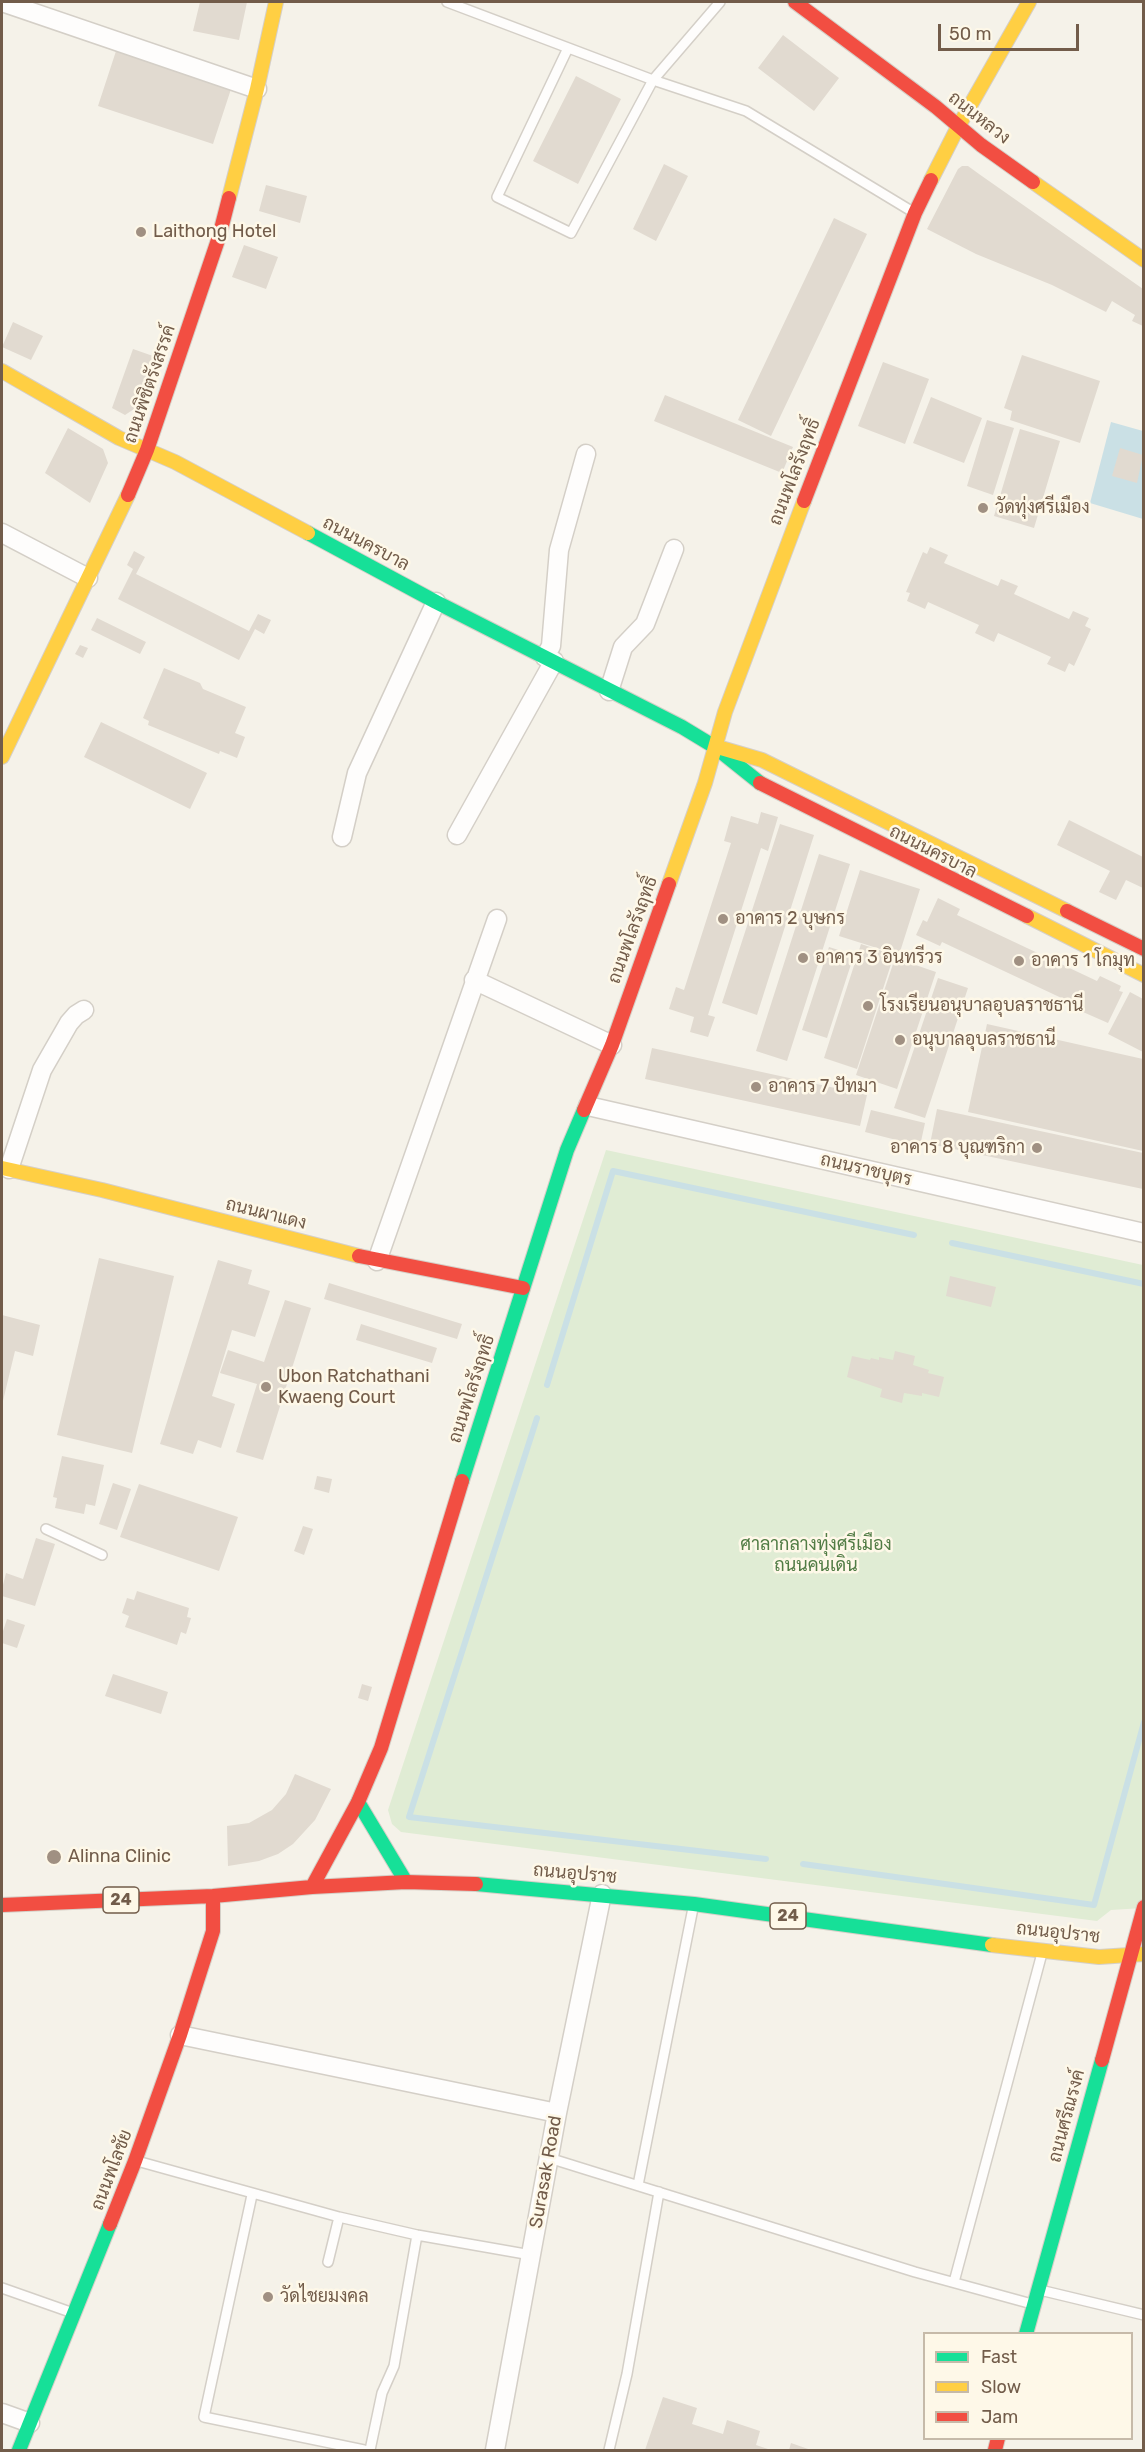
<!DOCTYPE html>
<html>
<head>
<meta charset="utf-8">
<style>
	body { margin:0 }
	#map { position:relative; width:1145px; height:2452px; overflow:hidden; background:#f5f2e9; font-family:Rubik,sans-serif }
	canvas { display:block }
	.frame { position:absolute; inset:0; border:3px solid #725c4a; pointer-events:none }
	.legend { position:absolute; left:923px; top:2332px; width:210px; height:108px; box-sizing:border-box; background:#fef8e8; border:2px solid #c6baa9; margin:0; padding:8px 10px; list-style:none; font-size:18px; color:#725c4a }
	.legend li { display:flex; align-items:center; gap:12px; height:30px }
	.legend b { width:30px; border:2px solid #c6baa9 }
	.scale { position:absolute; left:938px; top:24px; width:141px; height:27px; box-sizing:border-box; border:3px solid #725c4a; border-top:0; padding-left:8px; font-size:18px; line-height:21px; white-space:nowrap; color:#725c4a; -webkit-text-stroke:4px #fef8e8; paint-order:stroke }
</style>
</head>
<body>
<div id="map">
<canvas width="1145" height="2452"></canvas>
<div class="frame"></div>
<ul class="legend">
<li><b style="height:8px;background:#16e098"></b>Fast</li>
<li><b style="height:8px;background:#ffcf43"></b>Slow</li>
<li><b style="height:8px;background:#f24e42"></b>Jam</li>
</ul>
<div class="scale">50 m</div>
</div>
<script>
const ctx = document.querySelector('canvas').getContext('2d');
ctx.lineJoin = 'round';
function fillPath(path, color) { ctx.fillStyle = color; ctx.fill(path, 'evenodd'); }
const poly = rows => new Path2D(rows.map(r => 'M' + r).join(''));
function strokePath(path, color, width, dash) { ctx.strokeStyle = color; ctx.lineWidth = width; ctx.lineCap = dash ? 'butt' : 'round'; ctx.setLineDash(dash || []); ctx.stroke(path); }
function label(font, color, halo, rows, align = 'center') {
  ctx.font = font + ' Rubik,Sarabun,sans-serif'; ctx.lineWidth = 5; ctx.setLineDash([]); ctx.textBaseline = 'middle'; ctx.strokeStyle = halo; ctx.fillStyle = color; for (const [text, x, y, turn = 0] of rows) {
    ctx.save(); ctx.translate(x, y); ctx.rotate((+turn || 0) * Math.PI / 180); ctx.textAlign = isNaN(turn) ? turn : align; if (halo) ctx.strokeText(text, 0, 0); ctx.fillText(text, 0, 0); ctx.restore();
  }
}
const green = poly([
	[606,1150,1143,1265,1143,1908,1111,1910,1097,1921,401,1832,392,1824,388,1810]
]);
const water = poly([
	[1111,422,1143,431,1143,519,1090,503]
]);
const stream = poly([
	[952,1243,1144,1284],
	[547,1385,613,1171,914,1235],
	[537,1418,409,1817,766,1859],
	[803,1864,1094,1905,1144,1722]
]);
const building = poly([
	[200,2,247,2,239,40,193,31],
	[783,35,839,78,814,111,758,68],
	[117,48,232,86,213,144,98,106],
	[576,76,621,99,578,184,533,161],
	[664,164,688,176,656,241,633,229],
	[962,166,968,166,979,174,1143,289,1143,326,1132,321,1135,315,1112,301,1106,312,1052,285,976,254,927,229,958,169],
	[266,185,307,196,300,223,259,211],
	[834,218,867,234,771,436,738,420],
	[244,245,278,257,266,289,232,277],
	[13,322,43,336,31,360,2,347],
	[133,349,153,356,134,409,125,415,112,408],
	[1022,355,1100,381,1080,443,1010,420,1012,411,1004,408],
	[883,362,929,379,905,444,858,426],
	[665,395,793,447,782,473,654,421],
	[931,397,982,418,964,463,913,443],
	[987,420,1014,428,993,495,967,486],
	[68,428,103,449,108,463,90,503,45,473],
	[1020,429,1060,441,1034,528,994,516],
	[1120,448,1143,455,1137,483,1112,476],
	[930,547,948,555,944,563,998,586,1001,579,1018,586,1014,594,1069,619,1073,611,1089,618,1085,626,1091,629,1074,666,1069,663,1065,672,1047,664,1051,657,998,633,994,642,975,633,979,625,928,602,925,609,907,601,910,593,906,592,923,552,927,554],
	[134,551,145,557,136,574,249,631,258,614,271,620,264,634,255,629,239,660,118,599,133,569,127,565],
	[97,618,146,642,140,654,91,630],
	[80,645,88,648,83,658,75,654],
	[164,668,200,683,203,689,246,707,235,733,245,737,237,758,220,751,219,754,148,725,149,721,143,718],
	[101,722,207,773,190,809,84,757],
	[761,812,778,817,768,851,761,848,708,1015,715,1017,708,1037,690,1032,694,1017,669,1009,676,987,684,990,731,843,724,841,731,816,758,824],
	[1069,820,1143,857,1143,888,1126,880,1116,900,1099,892,1110,871,1057,845],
	[780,824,814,835,757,1015,722,1003],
	[819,854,850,864,787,1061,756,1051],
	[860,870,920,889,899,955,839,936],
	[938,898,960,909,957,915,1097,981,1100,976,1121,986,1119,991,1123,992,1108,1023,1083,1012,1085,1009,942,942,940,946,916,935,923,920,927,922],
	[861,944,894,955,857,1069,824,1058],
	[829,947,854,955,827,1038,802,1030],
	[895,958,936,972,897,1089,856,1075],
	[938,978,968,988,925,1118,894,1108],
	[1130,992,1143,999,1143,1052,1108,1034],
	[987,1024,1143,1059,1143,1151,968,1112],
	[652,1048,867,1095,860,1126,645,1079],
	[937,1109,1143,1153,1143,1189,930,1144],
	[871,1110,925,1123,920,1146,865,1132],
	[99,1258,174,1276,132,1453,57,1435],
	[218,1260,252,1270,248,1284,270,1291,255,1337,232,1330,212,1396,235,1404,221,1448,198,1440,193,1454,160,1444],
	[950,1276,996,1287,991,1307,946,1296],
	[329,1283,462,1324,457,1339,324,1299],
	[285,1300,311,1308,263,1460,236,1452,257,1384,220,1373,228,1350,264,1362],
	[2,1315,40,1325,33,1356,15,1351,2,1405],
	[361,1324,437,1348,432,1363,356,1340],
	[895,1351,915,1356,913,1365,929,1370,928,1373,944,1377,939,1397,922,1393,922,1396,904,1393,902,1403,880,1397,882,1389,847,1377,852,1356,870,1360,871,1358,879,1360,879,1357,893,1360],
	[62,1456,104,1465,95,1506,86,1504,84,1514,55,1508,57,1498,53,1497],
	[317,1476,332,1479,329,1493,314,1489],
	[113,1483,131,1489,117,1530,99,1524],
	[139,1484,238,1517,219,1571,120,1537],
	[303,1526,313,1529,304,1555,294,1551],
	[36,1538,55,1544,35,1606,2,1596,2,1589,6,1573,23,1579],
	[137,1591,189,1608,187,1617,191,1618,186,1634,181,1632,177,1645,125,1627,129,1616,122,1613,127,1598,134,1600],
	[7,1619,25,1625,17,1648,2,1643,2,1634],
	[113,1674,168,1692,161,1714,105,1696],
	[362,1684,372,1687,368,1701,358,1698],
	[295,1774,331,1789,315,1820,293,1844,278,1854,259,1861,228,1866,227,1826,249,1823,272,1810,286,1794],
	[663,2397,697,2408,692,2424,723,2434,727,2420,760,2431,756,2445,771,2450,645,2450],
	[791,2443,811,2450,789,2450]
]);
const lane = poly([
	[447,2,653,80,571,233,497,197,568,48],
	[720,2,653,80,746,111,913,212],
	[46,1529,102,1555],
	[549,2158,915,2272,1032,2304],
	[137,2161,339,2217,417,2235,531,2255],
	[638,2185,693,1908],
	[252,2195,204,2417,364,2450],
	[328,2262,339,2217],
	[954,2282,1041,1957],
	[2,2288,73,2313],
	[1040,2290,1144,2315],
	[370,2450,382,2393,394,2366,417,2235],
	[609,2450,627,2374,659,2192]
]);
const street = poly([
	[2,2,257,89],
	[2,533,88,578],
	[545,657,551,646,559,550,586,454],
	[609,691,623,647,645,624,674,549],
	[457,835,554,661],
	[342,837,357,773,436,602],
	[474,980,612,1045],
	[588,1106,1144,1233],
	[9,1169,42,1070,69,1023,76,1015,84,1010],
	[377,1261,497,919],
	[180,2035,557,2113],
	[2,2413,30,2423],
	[495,2450,557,2113,602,1894]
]);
const fast = poly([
	[308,533,436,602,682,727,715,747,760,783],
	[462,1481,567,1150,584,1110],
	[358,1802,406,1882],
	[476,1884,694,1904,992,1945],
	[1026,2334,1102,2060],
	[19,2450,110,2224]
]);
const slow = poly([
	[931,180,958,127,1029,2],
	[1033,182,1144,260],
	[229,198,257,89,276,2],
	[2,371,119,438,175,462,308,533],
	[721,748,762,760,1067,911],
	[2,757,128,495],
	[669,884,705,783,725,712,804,501],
	[1027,916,1144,975],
	[2,1168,102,1190,359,1256],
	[992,1945,1099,1957,1144,1954]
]);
const jam = poly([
	[795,2,936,107,981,145,1033,182],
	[128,495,147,450,219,237,229,198],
	[804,501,915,213,931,180],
	[760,783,1027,916],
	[1067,911,1144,949],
	[584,1110,612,1045,669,884],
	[359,1256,523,1288],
	[312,1887,358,1802,381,1748,462,1481],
	[2,1905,213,1896,312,1887,406,1882,476,1884],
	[1102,2060,1144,1907],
	[110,2224,135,2161,180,2035,213,1931,213,1896],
	[995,2450,998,2438]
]);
const markers = [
	[141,232,6,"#a09082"],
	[983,508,6,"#a09082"],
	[723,919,6,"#a09082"],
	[803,958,6,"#a09082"],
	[1019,961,6,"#a09082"],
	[868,1006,6,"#a09082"],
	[900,1040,6,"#a09082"],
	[756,1087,6,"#a09082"],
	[1037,1148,6,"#a09082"],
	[266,1387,6,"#a09082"],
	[54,1857,8,"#a09082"],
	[268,2297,6,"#a09082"]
];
const shields = [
	[121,1900,36],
	[788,1916,36]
];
const shieldNames = [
	["24",121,1900],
	["24",788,1916]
];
const streetNames = [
	["ถนนหลวง",979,118,38],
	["ถนนพิชิตรังสรรค์",150,384,-71],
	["ถนนพโลรังฤทธิ์",795,472,-69],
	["ถนนนครบาล",366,544,28],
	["ถนนนครบาล",933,852,27],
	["ถนนพโลรังฤทธิ์",633,930,-70],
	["ถนนราชบุตร",866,1170,13],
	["ถนนผาแดง",266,1214,14],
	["ถนนพโลรังฤทธิ์",472,1389,-72],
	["ถนนอุปราช",575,1874,5],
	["ถนนอุปราช",1058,1933,6],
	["ถนนศรีณรงค์",1067,2116,-75],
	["ถนนพโลชัย",112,2170,-69],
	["Surasak Road",546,2172,-80]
];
const poiNames = [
	["Laithong Hotel",153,232],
	["วัดทุ่งศรีเมือง",995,508],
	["อาคาร 2 บุษกร",735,919],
	["อาคาร 3 อินทรีวร",815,958],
	["อาคาร 1 โกมุท",1031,961],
	["โรงเรียนอนุบาลอุบลราชธานี",880,1006],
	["อนุบาลอุบลราชธานี",912,1040],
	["อาคาร 7 ปัทมา",768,1087],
	["อาคาร 8 บุณฑริกา",1025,1148,"right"],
	["Ubon Ratchathani",278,1377],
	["Kwaeng Court",278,1398],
	["Alinna Clinic",68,1857],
	["วัดไชยมงคล",280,2297]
];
const parkNames = [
	["ศาลากลางทุ่งศรีเมือง",816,1545],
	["ถนนคนเดิน",816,1566]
];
fillPath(green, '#e0ecd4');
fillPath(water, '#cae0e5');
strokePath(stream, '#cae0e5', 6);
fillPath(building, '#e1dad0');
strokePath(lane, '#d4cfc7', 12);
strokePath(street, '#d4cfc7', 21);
strokePath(fast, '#d5cfc7', 16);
strokePath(slow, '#d5cfc7', 16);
strokePath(jam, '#d5cfc7', 16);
strokePath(lane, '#fefdfc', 9);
strokePath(street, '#fefdfc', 18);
strokePath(fast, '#16e098', 14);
strokePath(slow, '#ffcf43', 14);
strokePath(jam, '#f24e42', 14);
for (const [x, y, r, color] of markers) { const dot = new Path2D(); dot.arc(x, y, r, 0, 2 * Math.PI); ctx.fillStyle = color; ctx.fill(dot); strokePath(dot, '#fef8e8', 2); }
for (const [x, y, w] of shields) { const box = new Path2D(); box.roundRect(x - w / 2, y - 13, w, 26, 4.5); ctx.fillStyle = '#fef8e8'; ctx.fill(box); strokePath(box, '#725c4a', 1.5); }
label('bold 16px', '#725c4a', null, shieldNames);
label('18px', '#725c4a', '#fef8e8', streetNames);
label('18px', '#725c4a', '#fef8e8', poiNames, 'left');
label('18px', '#517c45', '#fef8e8', parkNames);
</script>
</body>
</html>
